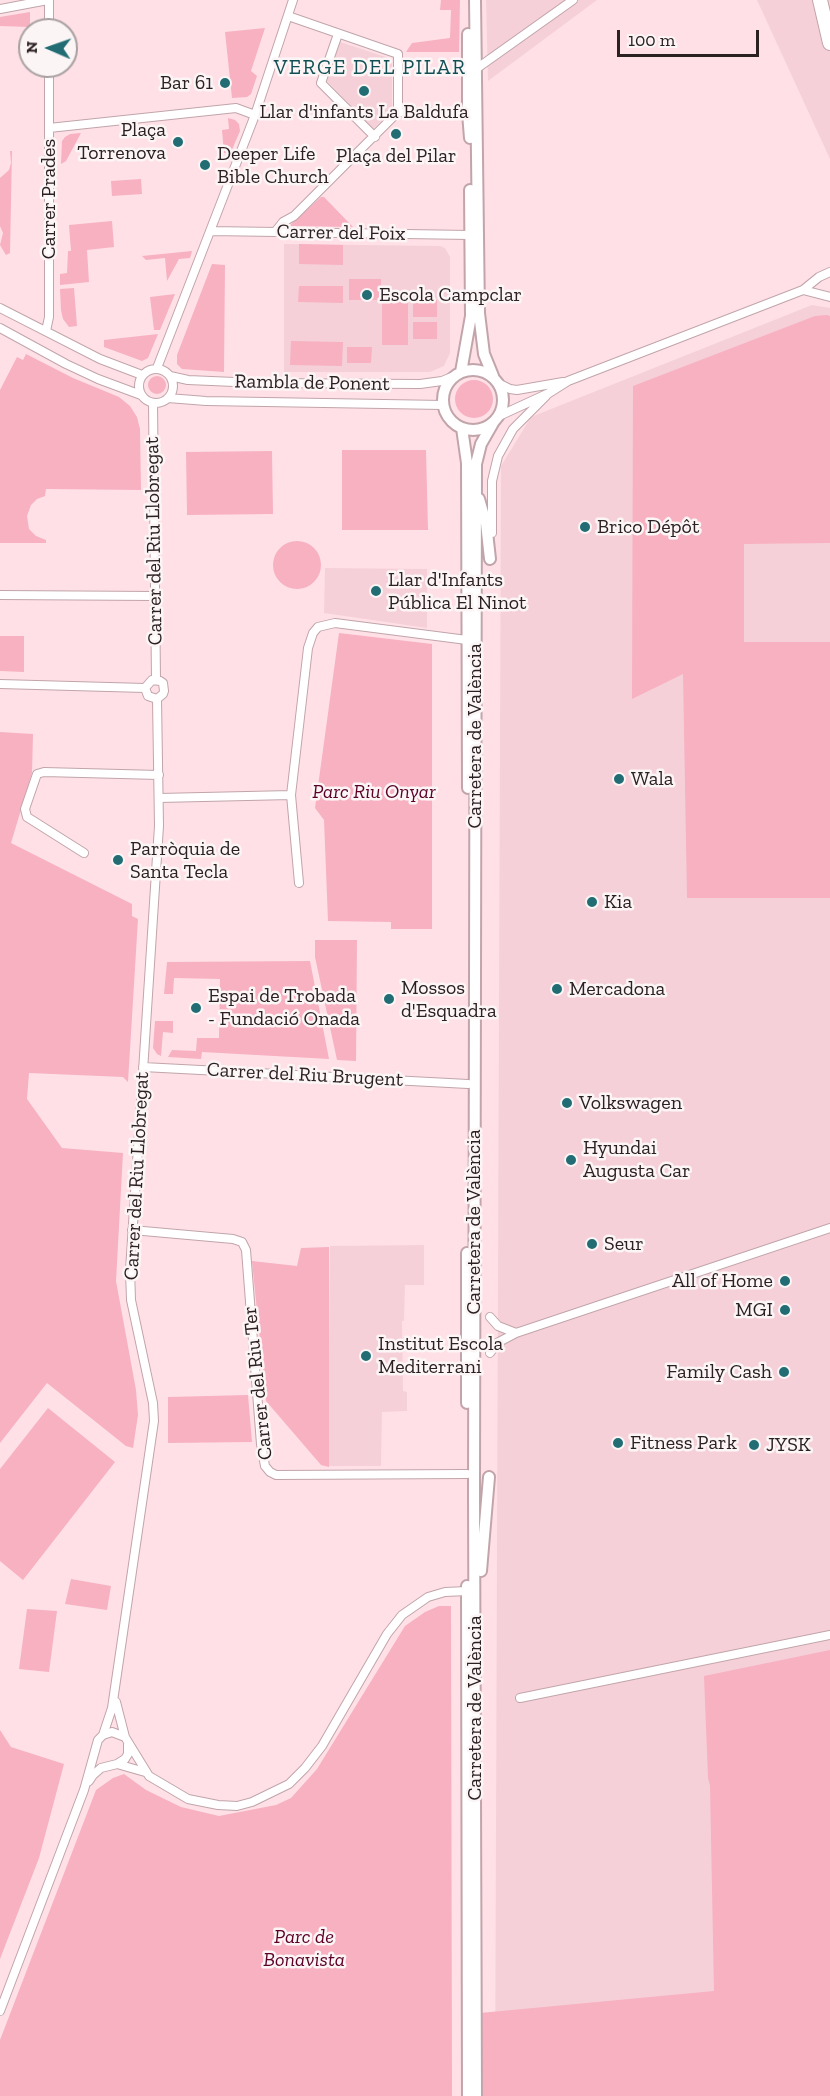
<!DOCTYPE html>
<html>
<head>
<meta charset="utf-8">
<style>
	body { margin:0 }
	#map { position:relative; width:830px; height:2096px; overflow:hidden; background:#ffe0e6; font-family:"Zilla Slab",serif }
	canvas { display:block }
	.north { position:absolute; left:18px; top:18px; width:60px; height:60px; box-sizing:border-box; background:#fbf5f6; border:2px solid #a8a0a1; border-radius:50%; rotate:272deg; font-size:16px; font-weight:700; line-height:24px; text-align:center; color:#2b2022 }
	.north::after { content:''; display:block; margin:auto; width:21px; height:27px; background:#226d74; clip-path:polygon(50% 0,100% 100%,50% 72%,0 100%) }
	.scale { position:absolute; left:617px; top:30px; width:142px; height:27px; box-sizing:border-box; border:3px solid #2b2022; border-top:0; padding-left:8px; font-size:18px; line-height:21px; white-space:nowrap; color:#2b2022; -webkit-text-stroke:4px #fbf5f6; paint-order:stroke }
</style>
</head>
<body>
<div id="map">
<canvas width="830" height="2096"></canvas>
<div class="north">N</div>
<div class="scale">100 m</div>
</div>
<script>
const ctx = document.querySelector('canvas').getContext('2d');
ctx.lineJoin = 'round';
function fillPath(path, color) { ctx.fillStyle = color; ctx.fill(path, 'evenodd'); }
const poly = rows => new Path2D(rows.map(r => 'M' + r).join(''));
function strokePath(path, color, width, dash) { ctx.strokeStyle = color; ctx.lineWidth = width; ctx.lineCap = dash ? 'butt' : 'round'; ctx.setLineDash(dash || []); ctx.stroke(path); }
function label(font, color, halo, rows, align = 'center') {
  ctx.font = font + ' "Zilla Slab",serif'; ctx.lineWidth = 5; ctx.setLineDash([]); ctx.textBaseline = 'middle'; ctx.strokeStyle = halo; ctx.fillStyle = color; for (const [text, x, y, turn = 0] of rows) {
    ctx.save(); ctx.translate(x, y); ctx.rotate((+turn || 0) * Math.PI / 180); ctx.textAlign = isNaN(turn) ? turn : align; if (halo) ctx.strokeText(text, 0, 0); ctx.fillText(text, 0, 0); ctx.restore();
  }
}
const built = poly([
	[486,0,597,0,488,81],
	[757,0,830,0,830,159],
	[340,42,392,59,392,110,373,129,327,81],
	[284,244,440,246,445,248,450,257,450,353,444,366,430,372,284,372],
	[812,305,830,308,830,2096,495,2096,501,466,531,417],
	[325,568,427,569,427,628,324,613],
	[424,1245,424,1285,405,1285,404,1321,402,1321,403,1391,407,1392,407,1411,382,1412,381,1466,328,1466,330,1246]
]);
const green = poly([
	[441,0,460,0,459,52,406,52,412,43,450,38,451,10,440,10],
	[30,12,30,27,0,26,0,17],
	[265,28,251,71,257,76,251,94,247,97,232,98,225,32],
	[228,118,235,120,239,124,240,131,231,152,224,153,222,130,229,129],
	[81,133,66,161,61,164,62,141,65,137,70,134],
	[10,151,12,151,10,253,6,255,0,245,3,233,0,226,0,178,9,170,11,163],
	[141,179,142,194,112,196,111,181],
	[321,197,324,197,353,227,289,226],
	[112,221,114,247,87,250,89,282,60,285,60,274,67,273,68,251,71,251,69,225],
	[299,244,343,245,343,265,299,264],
	[192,251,190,258,179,259,167,281,165,258,146,260,142,256],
	[212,264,225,265,224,372,182,369,177,364,177,355],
	[349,279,381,279,381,300,349,300],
	[299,286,343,286,343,303,298,302],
	[74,288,77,326,69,327,63,319,61,310,60,289],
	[382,293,408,293,408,345,382,345],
	[175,294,160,330,154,330,150,297],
	[413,300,437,300,437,317,413,317],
	[827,315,830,316,830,543,744,544,744,642,830,642,830,898,687,898,683,674,632,699,633,386,815,316],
	[413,322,437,322,437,339,413,339],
	[158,334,148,358,142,361,104,347,104,340],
	[291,341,343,342,342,366,290,365],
	[347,347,372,347,371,363,347,363],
	[26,354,73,378,119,397,130,406,137,417,140,429,141,490,46,489,45,496,37,499,31,505,27,516,29,529,36,536,46,540,46,543,0,543,0,390,17,357,23,360],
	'148 385a9 9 0 1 1 18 0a9 9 0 1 1-18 0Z',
	'455 399a19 19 0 1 1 38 0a19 19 0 1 1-38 0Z',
	[342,450,426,450,428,530,342,530],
	[272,451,273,514,187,515,186,452],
	'273 565a24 24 0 1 1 48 0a24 24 0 1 1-48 0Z',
	[339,633,432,644,432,929,391,929,391,922,328,921,324,820,315,808],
	[0,636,24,636,24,672,0,671],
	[0,732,33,734,32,773,11,843,132,904,132,916,138,919,128,1082,123,1077,29,1073,27,1099,62,1148,123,1153,116,1281,136,1390,138,1415,133,1448,126,1446,47,1383,0,1443],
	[315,940,357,940,356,1061,337,1060,315,957],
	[310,961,329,1059,202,1052,201,1059,168,1057,172,1050,196,1051,197,1038,219,1038,220,979,174,978,173,994,164,994,167,962],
	[155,1021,173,1021,173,1033,163,1032,161,1056,157,1054,153,1048],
	[329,1247,329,1467,321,1465,266,1401,252,1261,297,1266,301,1248],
	[248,1395,252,1442,168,1443,168,1397],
	[48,1408,115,1462,23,1580,0,1561,0,1469],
	[71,1579,111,1586,107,1610,65,1604],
	[439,1606,451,1606,452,2096,0,2096,0,2040,96,1790,113,1778,124,1774,146,1790,181,1807,219,1816,276,1805,291,1798,317,1769,405,1626,425,1612],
	[27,1609,57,1611,49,1672,19,1669],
	[830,1650,830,2096,480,2096,480,2013,714,1991,710,1786,708,1778,704,1676],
	[0,1730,11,1747,64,1764,39,1858,0,1959]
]);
const street = poly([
	[0,9,48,0],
	[288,16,398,54,398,112],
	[49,30,49,0],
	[338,34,321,83,375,137],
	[476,69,573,0],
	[398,112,468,113],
	[49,128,236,108,255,115],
	[211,231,470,235],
	[275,232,283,222,294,216,398,112],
	[803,290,830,297],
	[0,308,100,359,142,375],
	[0,328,66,364,98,379,141,395],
	[46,331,49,317,49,66],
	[157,368,255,115,293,0],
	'139 386a17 17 0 1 1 34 0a17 17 0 1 1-34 0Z',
	[170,376,188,380,258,383,420,384,442,381,454,376],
	[500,384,510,389,517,390,563,382],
	[168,398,206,401,443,405],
	[153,403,156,680],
	[499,416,549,393,568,381,803,290,819,277,830,272],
	[492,533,492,481,498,456,513,429,546,396],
	[0,595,155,596],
	[0,684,145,688],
	[145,688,152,680,160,681,163,683,164,691,163,694,157,699],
	[145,688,148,696,157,699],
	[159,798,291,795],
	[84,853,27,817,25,809,37,774,44,772,159,775],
	[299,883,291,795,308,648,313,633,318,627,335,623,467,640],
	[143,1067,468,1084],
	[132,1230,233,1239,242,1242,246,1250,261,1444,265,1466,270,1472,276,1475,467,1474],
	[516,1333,830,1228],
	[490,1353,497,1343,516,1333,498,1326,490,1317],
	[520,1698,830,1635],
	[116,1702,125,1737,149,1776,188,1799,218,1805,237,1806,252,1802,289,1784,305,1768,322,1746,387,1634,402,1615,428,1597,445,1592,467,1591],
	[103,1735,112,1708,154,1421,153,1403,131,1300,130,1270,159,826,157,699],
	[117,1764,145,1772],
	[89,1781,93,1775,101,1768,117,1764,125,1759,128,1754,128,1745],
	[0,2011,84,1790,98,1740,103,1735,112,1732,125,1737]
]);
const secondary = poly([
	[475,0,479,313,484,354,493,376],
	[468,34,468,113,470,138],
	'443 400a30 30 0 1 1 60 0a30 30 0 1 1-60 0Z',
	[461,372,471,316,470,190],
	[462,428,467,463,468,788],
	[479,499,486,523,490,559],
	[467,1403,467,1253],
	[481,1571,489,1477],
	[467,1586,468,2096],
	[476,2096,474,1495,476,464,481,444,493,423]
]);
const highway = poly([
	[820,0,830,43]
]);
const markers = [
	[225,83,6,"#226d74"],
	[364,91,6,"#226d74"],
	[396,134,6,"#226d74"],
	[178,142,6,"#226d74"],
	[205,165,6,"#226d74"],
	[367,295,6,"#226d74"],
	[585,527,6,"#226d74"],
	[376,591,6,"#226d74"],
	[619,779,6,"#226d74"],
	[118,860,6,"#226d74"],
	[592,902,6,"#226d74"],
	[557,989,6,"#226d74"],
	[389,999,6,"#226d74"],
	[196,1008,6,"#226d74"],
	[567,1103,6,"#226d74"],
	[571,1160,6,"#226d74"],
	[592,1244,6,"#226d74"],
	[785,1281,6,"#226d74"],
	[785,1310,6,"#226d74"],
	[366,1356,6,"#226d74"],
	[784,1372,6,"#226d74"],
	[618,1443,6,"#226d74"],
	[754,1445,6,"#226d74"]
];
const poiNames = [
	["Bar 61",213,83,"right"],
	["Llar d'infants La Baldufa",364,112,"center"],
	["Plaça",166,130,"right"],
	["Torrenova",166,153,"right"],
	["Deeper Life",217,154],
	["Bible Church",217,177],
	["Plaça del Pilar",396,156,"center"],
	["Escola Campclar",379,295],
	["Brico Dépôt",597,527],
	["Llar d'Infants",388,580],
	["Pública El Ninot",388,603],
	["Wala",631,779],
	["Parròquia de",130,849],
	["Santa Tecla",130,872],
	["Kia",604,902],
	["Mossos",401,988],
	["d'Esquadra",401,1011],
	["Mercadona",569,989],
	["Espai de Trobada",208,996],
	["- Fundació Onada",208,1019],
	["Volkswagen",579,1103],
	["Hyundai",583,1148],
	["Augusta Car",583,1171],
	["Seur",604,1244],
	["All of Home",773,1281,"right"],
	["MGI",773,1310,"right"],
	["Institut Escola",378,1344],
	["Mediterrani",378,1367],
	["Family Cash",772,1372,"right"],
	["Fitness Park",630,1443],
	["JYSK",766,1445]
];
const streetNames = [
	["Carrer Prades",49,199,-90],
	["Carrer del Foix",341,233,1],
	["Rambla de Ponent",312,383,1],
	["Carrer del Riu Llobregat",154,541,-91],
	["Carretera de València",475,736,-90],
	["Carrer del Riu Brugent",305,1075,3],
	["Carrer del Riu Llobregat",137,1176,-87],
	["Carretera de València",474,1222,-90],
	["Carrer del Riu Ter",258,1383,-96],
	["Carretera de València",475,1708,-90]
];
const parkNames = [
	["Parc Riu Onyar",374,792],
	["Parc de",304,1937],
	["Bonavista",304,1960]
];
const neighbourhoodNames = [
	["VERGE DEL PILAR",370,68]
];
fillPath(built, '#f6d0d8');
fillPath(green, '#f7b1c1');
strokePath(street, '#c1a5ab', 10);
strokePath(secondary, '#c1a5ab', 14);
strokePath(highway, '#c1a5ab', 16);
strokePath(street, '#fff', 8);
strokePath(secondary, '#fff', 10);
strokePath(highway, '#fff', 14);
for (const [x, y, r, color] of markers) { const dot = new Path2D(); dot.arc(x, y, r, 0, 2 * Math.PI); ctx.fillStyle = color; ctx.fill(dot); strokePath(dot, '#fbf5f6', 2); }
label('20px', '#2b2022', '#fbf5f6', poiNames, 'left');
label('20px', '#2b2022', '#fbf5f6', streetNames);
label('italic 20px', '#5c0027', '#fbf5f6', parkNames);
ctx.letterSpacing = '1.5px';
label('21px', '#114f54', '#fbf5f6', neighbourhoodNames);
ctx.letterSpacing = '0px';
</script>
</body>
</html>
